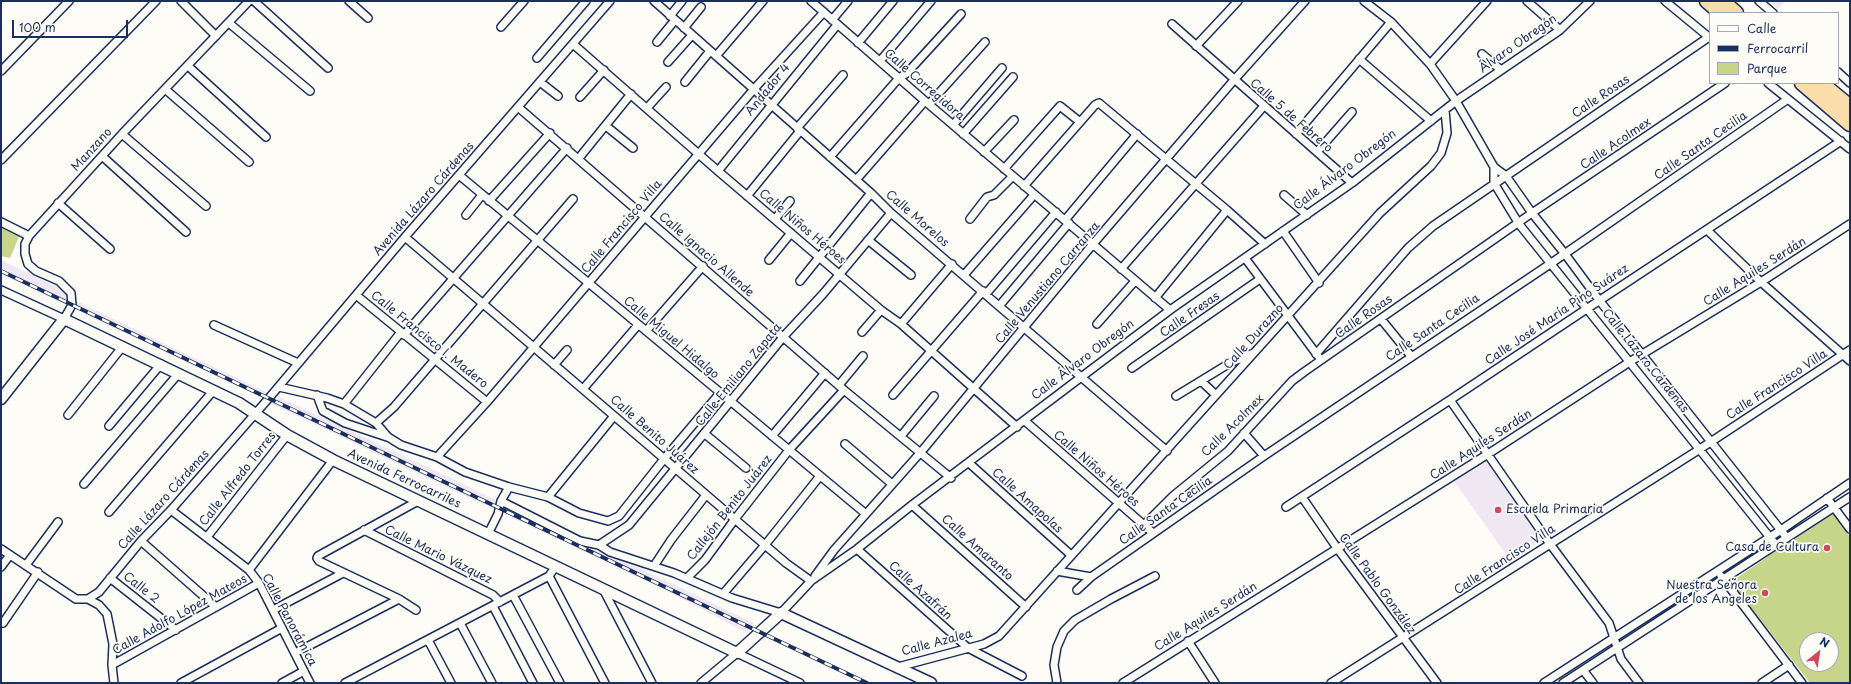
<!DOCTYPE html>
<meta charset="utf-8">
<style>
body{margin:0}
#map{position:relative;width:1851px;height:684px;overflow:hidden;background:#fdfcf7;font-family:"Playpen Sans",sans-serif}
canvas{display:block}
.frame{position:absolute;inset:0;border:2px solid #1b2f5e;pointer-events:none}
.legend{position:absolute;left:1709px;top:12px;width:130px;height:72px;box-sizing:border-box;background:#fdfcf7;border:1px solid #a3aaba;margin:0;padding:5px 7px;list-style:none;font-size:12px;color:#1b2f5e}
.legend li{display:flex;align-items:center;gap:8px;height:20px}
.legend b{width:20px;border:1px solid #a3aaba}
.north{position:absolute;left:1799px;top:632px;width:40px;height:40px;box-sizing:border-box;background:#fdfcf7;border:1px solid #a3aaba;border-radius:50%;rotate:30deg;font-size:11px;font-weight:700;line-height:16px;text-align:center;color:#1b2f5e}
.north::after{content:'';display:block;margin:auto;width:14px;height:18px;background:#d1495b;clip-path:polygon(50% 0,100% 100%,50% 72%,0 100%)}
.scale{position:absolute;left:12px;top:20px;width:116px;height:18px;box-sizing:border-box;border:2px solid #1b2f5e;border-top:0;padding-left:5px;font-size:12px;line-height:14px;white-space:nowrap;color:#1b2f5e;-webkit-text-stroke:3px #fdfcf7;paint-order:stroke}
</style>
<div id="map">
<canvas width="1851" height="684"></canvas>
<div class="frame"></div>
<ul class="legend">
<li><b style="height:5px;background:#fdfcf7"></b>Calle</li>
<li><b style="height:5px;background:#1b2f5e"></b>Ferrocarril</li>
<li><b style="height:11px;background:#c6d589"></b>Parque</li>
</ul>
<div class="north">N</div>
<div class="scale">100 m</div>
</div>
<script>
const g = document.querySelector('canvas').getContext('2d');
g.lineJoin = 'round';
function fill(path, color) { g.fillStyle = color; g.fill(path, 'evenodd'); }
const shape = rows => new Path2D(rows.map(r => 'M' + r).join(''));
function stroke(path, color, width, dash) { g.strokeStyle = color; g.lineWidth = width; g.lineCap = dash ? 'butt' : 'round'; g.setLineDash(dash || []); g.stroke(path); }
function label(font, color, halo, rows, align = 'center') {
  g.font = font + ' "Playpen Sans",sans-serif'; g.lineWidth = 3.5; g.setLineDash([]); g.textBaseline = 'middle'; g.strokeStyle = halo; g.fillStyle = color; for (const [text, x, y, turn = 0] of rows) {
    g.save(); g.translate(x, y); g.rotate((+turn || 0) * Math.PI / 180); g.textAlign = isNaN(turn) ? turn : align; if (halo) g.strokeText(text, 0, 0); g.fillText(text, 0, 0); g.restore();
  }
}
fill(shape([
 [1769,1,1785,1,1778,9],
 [1,260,55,286,72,299,68,306,1,274],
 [78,302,268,393,264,399,74,309],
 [279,397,455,480,500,502,495,510,272,404],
 [1485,460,1543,539,1510,560,1454,481],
 [506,505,595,549,629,563,754,623,747,633,661,588,502,513]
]), '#efe8f2');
fill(shape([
 [1,225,20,234,10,258,1,256],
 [1832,512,1850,537,1850,683,1810,683,1731,582],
 [1807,640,1831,640,1831,664,1807,664]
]), '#c6d589');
const street = shape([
 [181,1,216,36],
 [254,1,328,68],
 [349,1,368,18],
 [654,1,871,193,891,213,1167,451],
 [811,1,925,101,1170,310],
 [1364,1,1391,22,1430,64,1456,101,1494,167,1506,176,1532,213,1565,254,1599,300,1787,538],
 [1527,1,1560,30],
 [1665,1,1710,38],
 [1759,1,1773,13],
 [670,16,682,1],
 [832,20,848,1],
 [229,23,310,91],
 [1172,24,1352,183],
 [501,27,524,1],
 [684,28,701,7],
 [657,42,675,20],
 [858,43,893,1],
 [573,44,718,171,881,310,901,324,1017,427],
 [1196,46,1238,1],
 [1482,54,1501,70],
 [716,56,763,1],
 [537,58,586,1],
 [1359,59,1431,121],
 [880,61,931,1],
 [668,62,692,35],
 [1430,64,1487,1],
 [188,66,266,137],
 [1,71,69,1],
 [1838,72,1850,83],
 [540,82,558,96],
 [685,82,710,51],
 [1768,83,1850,149],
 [165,89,249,162],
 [580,97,604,70],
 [929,104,985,42],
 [518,107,844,390,951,478],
 [647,108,666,87],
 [953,125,1002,68],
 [606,126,633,148],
 [797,128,843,75],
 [122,134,206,206],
 [963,134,1013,77],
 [1296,134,1391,22],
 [984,152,1014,120],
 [1317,152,1352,112],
 [102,156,186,232],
 [830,157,899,78,907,73,961,14],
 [579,158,631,94],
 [1,160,156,1],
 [1494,167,1494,183,1519,224,1776,545],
 [1004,169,1060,106,1080,122],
 [718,171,837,25],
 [459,175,866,514],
 [856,180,925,101],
 [1024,186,1095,105,1099,103,1227,210,1265,244],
 [1284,195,1307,215],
 [747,196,800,131],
 [489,201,550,133],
 [58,203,110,249],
 [466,215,482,195],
 [775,219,790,201],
 [970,219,987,197,994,195,1013,176],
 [1065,220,1137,134],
 [1,222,29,236],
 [1707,230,1761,282,1850,361],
 [1283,231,1319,283],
 [405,237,786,563,811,581],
 [868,240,911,275],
 [1245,258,1318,356],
 [769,260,791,233],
 [1121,269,1264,106],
 [964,275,1034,195],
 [800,281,871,193],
 [1,290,64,319,72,305,71,293,59,281,36,271,28,264,25,254,25,244,29,236,122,134,249,1],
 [986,294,1056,212],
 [356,295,487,402],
 [1155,298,1227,210],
 [1000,305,1069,223],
 [1381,319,1411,356],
 [901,324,952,264],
 [1097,324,1135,281],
 [214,325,298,363],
 [646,331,703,266],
 [862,332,881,310],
 [404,335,567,148],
 [1316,354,1408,248,1433,226,1709,37],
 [554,365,567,350],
 [1132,368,1260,279],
 [1201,381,1216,395],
 [839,385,863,356],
 [279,387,327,398,344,404,376,423,388,437,401,445,437,457,465,472,509,487,548,497,579,513,608,521,619,516,664,459,720,393],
 [583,389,638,325],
 [317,395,323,411,345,423,387,437],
 [893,395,983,291],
 [1176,396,1230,363,1251,354],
 [1450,400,1550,544,1609,623,1621,659,1639,683],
 [344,404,401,332],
 [68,415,123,346],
 [1025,421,1153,533],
 [376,423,394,407,573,199],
 [109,426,161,364],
 [1244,433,1264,456],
 [705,434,746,468],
 [772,436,825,373],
 [901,436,934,396],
 [845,444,892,484],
 [437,457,487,402,754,89,824,12],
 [969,463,1071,555],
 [84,484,179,373],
 [548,497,614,416],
 [1302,497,1337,548,1437,683],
 [1827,498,1850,529],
 [501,501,580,541,599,545,610,552,674,573,732,598,781,613,811,581,857,549,912,505,1170,310,1352,183,1456,101,1560,30,1590,1],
 [912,505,1026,607],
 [1286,507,1450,400,1588,308,1841,141],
 [171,510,249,570,259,583,310,683],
 [109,512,214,390],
 [1144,525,1173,496,1228,451,1292,381,1304,372,1532,213,1725,83],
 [364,530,493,595,500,602],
 [488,534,498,514,501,501,509,487],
 [207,537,287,435],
 [141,541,216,607],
 [599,545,629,525,784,336,823,294,891,213],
 [1,549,76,599,88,599,99,605,107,614,113,644,112,665,114,683],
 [857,549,968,648,1022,676],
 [26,565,58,522],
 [654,566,671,540,706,495],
 [1,567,10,555],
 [249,570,333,460],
 [1057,571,1091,577],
 [549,576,605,683],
 [815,576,834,550,921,452,1093,244,1234,80,1305,1],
 [1721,576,1802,683],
 [110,578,176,630],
 [687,578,705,560,735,519,789,450,844,390],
 [603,589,652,683],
 [1077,590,1091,577,1264,456,1550,264,1788,99],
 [723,594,765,545,820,476],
 [513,595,560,683],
 [88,599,99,592,141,541,171,510,269,398,405,237,610,1],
 [493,606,533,683],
 [273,610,343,573],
 [416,610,399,599,319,561,317,558,318,556,418,501],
 [3,623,38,572],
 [460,623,492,683],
 [428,640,451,683],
 [1188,641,1215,683],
 [295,653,399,599],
 [112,665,259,583],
 [898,667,984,644,999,636,1380,213,1431,166,1441,153,1447,133,1445,110],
 [1583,670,1593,683],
 [181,683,282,628],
 [282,683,304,671],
 [345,683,549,576,556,566],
 [701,683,737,653,800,683],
 [1057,683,1054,665,1057,647,1064,631,1075,620,1111,599,1155,576],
 [1123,683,1488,454,1631,361,1761,282,1850,224],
 [1331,683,1700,449,1850,350],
 [1544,683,1781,530,1850,483],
 [1563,683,1850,497],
 [1762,683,1789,665]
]);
const secondary = shape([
 [1,399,64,319,239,403,287,435,333,460,737,653,781,613,931,683]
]);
const highway = shape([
 [1707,1,1721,13],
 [1722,1,1736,13],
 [1802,83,1850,124],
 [1821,83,1850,107]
]);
stroke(street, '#1b2f5e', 10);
stroke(secondary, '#1b2f5e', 13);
stroke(highway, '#1b2f5e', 17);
stroke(street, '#fdfcf7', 7);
stroke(secondary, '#fdfcf7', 10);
stroke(highway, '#faddab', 14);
const rail = shape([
 [1,271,867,683]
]);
stroke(rail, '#1b2f5e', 4);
stroke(rail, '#fdfcf7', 2.5, [8]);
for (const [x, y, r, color] of [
 [1498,510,4,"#d1495b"],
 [1827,548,4,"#d1495b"],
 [1765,593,4,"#d1495b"]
]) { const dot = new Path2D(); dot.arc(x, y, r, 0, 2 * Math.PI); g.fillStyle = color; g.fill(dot); stroke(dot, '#fdfcf7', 1.5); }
label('12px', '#1b2f5e', '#fdfcf7', [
 ["Álvaro Obregón",1518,44,-35],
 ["Calle Corregidora",924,85,41],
 ["Andador 4",768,90,-51],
 ["Calle Rosas",1601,97,-34],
 ["Calle 5 de Febrero",1291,116,41],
 ["Calle Acolmex",1616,144,-34],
 ["Calle Santa Cecilia",1701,146,-35],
 ["Manzano",92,150,-48],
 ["Calle Álvaro Obregón",1345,170,-37],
 ["Avenida Lázaro Cárdenas",424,199,-49],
 ["Calle Morelos",917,219,41],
 ["Calle Francisco Villa",622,227,-50],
 ["Calle Niños Héroes",802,227,40],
 ["Calle Ignacio Allende",706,255,41],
 ["Calle Aquiles Serdán",1755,272,-32],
 ["Calle Venustiano Carranza",1048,283,-50],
 ["Calle Fresas",1190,315,-35],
 ["Calle José María Pino Suárez",1557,315,-34],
 ["Calle Rosas",1364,317,-35],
 ["Calle Santa Cecilia",1433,328,-34],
 ["Calle Durazno",1254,337,-48],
 ["Calle Miguel Hidalgo",671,338,40],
 ["Calle Francisco I. Madero",429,340,39],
 ["Calle Álvaro Obregón",1083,360,-37],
 ["Calle Lázaro Cárdenas",1645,361,51],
 ["Calle Emiliano Zapata",739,375,-51],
 ["Calle Francisco Villa",1777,385,-33],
 ["Calle Acolmex",1233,426,-45],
 ["Calle Benito Juárez",654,435,41],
 ["Calle Aquiles Serdán",1481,445,-33],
 ["Calle Niños Héroes",1096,469,41],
 ["Calle Alfredo Torres",238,479,-52],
 ["Avenida Ferrocarriles",404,479,25],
 ["Calle Lázaro Cárdenas",164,500,-48],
 ["Calle Amapolas",1027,501,42],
 ["Callejón Benito Juárez",730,508,-52],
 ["Calle Santa Cecilia",1166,511,-35],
 ["Calle Amaranto",977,548,42],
 ["Calle Mario Vázquez",438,555,26],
 ["Calle Francisco Villa",1505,560,-33],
 ["Calle Pablo González",1377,584,54],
 ["Calle 2",141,588,38],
 ["Calle Azafrán",920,591,42],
 ["Calle Adolfo López Mateos",180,615,-29],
 ["Calle Aquiles Serdán",1206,617,-32],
 ["Calle Panorámica",289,620,62],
 ["Calle Azalea",937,643,-15]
]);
label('12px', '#1b2f5e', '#fdfcf7', [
 ["Escuela Primaria",1506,510,"left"],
 ["Casa de Cultura",1819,548],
 ["Nuestra Señora",1757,586],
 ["de los Angeles",1757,600]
], 'right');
</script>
